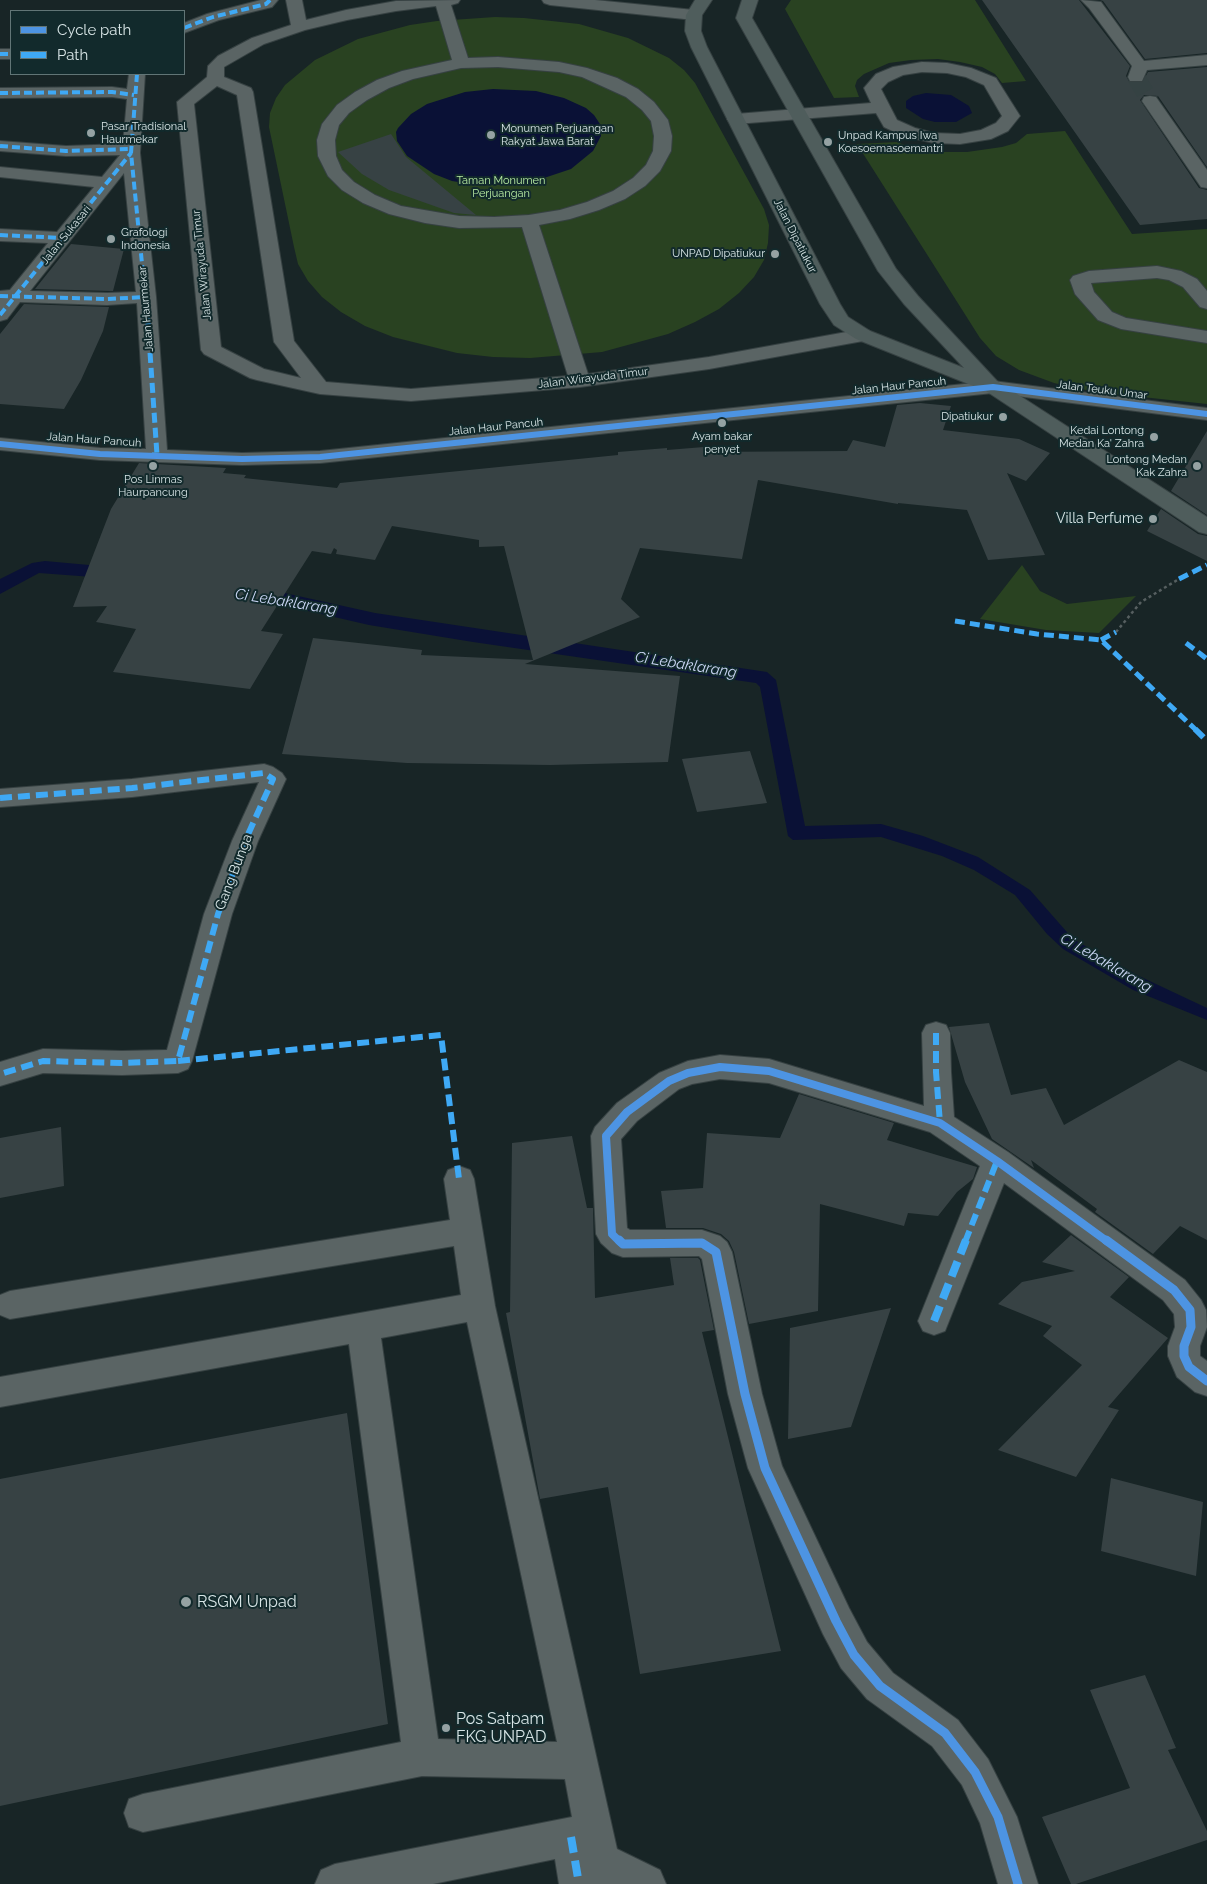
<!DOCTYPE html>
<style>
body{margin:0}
#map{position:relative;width:1207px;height:1884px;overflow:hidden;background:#182526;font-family:Raleway,sans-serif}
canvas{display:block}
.legend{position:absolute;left:10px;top:10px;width:175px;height:65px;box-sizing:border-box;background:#122a2c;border:1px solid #617576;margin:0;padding:6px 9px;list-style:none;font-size:15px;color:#d8e5e6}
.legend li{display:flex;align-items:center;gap:10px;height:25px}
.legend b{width:25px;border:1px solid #617576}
</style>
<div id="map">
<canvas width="1207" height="1884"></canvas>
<ul class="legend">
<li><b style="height:6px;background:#4d94e3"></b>Cycle path</li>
<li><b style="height:6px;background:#3fa9f5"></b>Path</li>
</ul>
</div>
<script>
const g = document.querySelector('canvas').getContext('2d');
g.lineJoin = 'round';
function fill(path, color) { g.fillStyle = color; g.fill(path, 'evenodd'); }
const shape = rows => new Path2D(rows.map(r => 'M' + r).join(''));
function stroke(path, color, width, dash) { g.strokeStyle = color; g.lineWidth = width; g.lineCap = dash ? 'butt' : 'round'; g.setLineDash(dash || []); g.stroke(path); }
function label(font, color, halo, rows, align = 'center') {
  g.font = font + ' Raleway,sans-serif'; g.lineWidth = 4; g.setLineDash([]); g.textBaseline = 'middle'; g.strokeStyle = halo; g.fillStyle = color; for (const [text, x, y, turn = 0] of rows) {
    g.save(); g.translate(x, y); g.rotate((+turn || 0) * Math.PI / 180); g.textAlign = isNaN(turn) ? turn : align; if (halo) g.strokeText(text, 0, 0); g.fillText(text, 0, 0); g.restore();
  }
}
fill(shape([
 [791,0,975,0,1026,81,1002,83,995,74,982,67,960,62,938,59,911,60,889,63,864,74,857,80,855,86,859,97,834,98,785,9],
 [495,17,524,18,579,24,628,38,669,58,684,70,695,83,764,209,769,225,768,243,764,260,754,277,739,293,719,309,695,322,668,334,602,352,530,358,493,357,457,353,393,337,365,326,341,312,322,297,308,281,298,264,294,247,269,127,270,113,276,98,285,85,315,60,358,39,410,25,437,21],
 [1065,131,1132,234,1207,229,1207,404,1096,392,1054,383,1019,370,996,356,980,338,857,144,897,142,917,150,929,152,967,152,1002,147,1016,143,1027,134],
 [1022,565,1040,591,1067,604,1136,596,1099,633,1046,630,980,619]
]), '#294221');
fill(shape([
 [493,89,536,91,564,98,586,108,594,115,600,124,601,136,593,151,571,169,538,180,518,184,477,185,452,181,434,174,407,156,397,141,396,132,398,128,411,114,427,104,465,92],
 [926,93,951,95,969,106,972,113,956,122,935,122,923,119,906,108,906,101,913,96],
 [45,561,111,567,271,590,375,613,767,672,776,680,805,826,881,824,923,836,978,857,1030,890,1073,939,1139,976,1207,1008,1207,1020,1133,990,1063,949,1047,934,1015,895,974,870,942,856,881,837,793,840,788,836,760,687,756,683,473,642,369,625,252,598,120,579,39,573,0,594,0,579,32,563]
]), '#0a1136');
fill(shape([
 [982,0,1079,0,1130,66,1126,76,1130,83,1142,83,1148,72,1207,67,1207,167,1158,96,1144,95,1140,100,1199,188,1207,190,1207,219,1140,225],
 [1100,0,1207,0,1207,53,1145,59,1103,1],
 [391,134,406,157,476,215,454,213,389,190,362,174,338,152],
 [71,244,124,249,113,291,35,289],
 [24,304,109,307,103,331,81,380,64,409,0,404,0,334],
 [920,403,951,406,943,430,1019,439,1050,453,1026,481,1007,473,1045,555,988,560,967,510,898,503,898,504,758,480,742,559,640,548,621,599,640,617,525,664,680,676,668,762,550,765,407,763,282,754,313,638,422,650,421,655,533,660,504,546,479,547,479,540,392,526,375,560,336,554,337,550,334,548,331,554,312,551,261,631,283,634,250,689,113,672,136,629,96,622,107,606,73,607,111,509,139,463,226,468,223,473,246,475,244,478,337,488,340,483,618,455,618,452,667,448,667,450,704,447,705,452,847,451,853,440,885,447,897,405],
 [1207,431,1207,515,1171,491],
 [1161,509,1198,534,1207,536,1207,561,1147,531],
 [750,751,767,803,697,812,682,759],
 [989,1023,1011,1095,1046,1088,1064,1125,1179,1060,1207,1072,1207,1240,1180,1226,1153,1254,1095,1212,1097,1209,1031,1160,1034,1168,992,1139,965,1082,949,1027],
 [799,1094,894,1123,887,1140,977,1167,973,1179,957,1192,938,1216,908,1213,904,1226,820,1204,818,1311,749,1324,734,1252,729,1241,721,1234,703,1228,666,1228,661,1191,703,1188,707,1133,780,1138],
 [61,1127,64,1186,0,1198,0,1138],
 [572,1136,587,1208,593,1208,595,1298,674,1285,670,1258,698,1258,700,1260,714,1330,702,1332,781,1651,640,1674,608,1487,540,1499,506,1313,510,1312,512,1143],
 [1071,1235,1129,1277,1110,1297,1168,1338,1108,1407,1119,1410,1076,1477,998,1450,1082,1365,1043,1336,1052,1326,998,1304,1022,1282,1075,1271,1042,1262],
 [891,1308,851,1427,788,1439,790,1328],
 [347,1413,388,1724,0,1806,0,1479],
 [1111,1478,1203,1502,1196,1576,1101,1551],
 [1145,1675,1176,1748,1168,1750,1207,1831,1207,1840,1076,1884,1071,1884,1042,1817,1130,1788,1090,1690]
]), '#374244');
stroke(shape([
 [1136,77,1150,101]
]), '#354243', 18, [18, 9]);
const minor = shape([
 [261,0,278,0,272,7,219,20,184,33,184,23,207,14,261,0],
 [286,0,302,0,306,20,346,10,396,1,460,0,458,3,451,5,468,58,498,57,559,62,587,68,617,78,638,89,654,102,668,120,672,136,671,151,660,171,645,186,625,199,599,210,570,219,539,225,588,374,709,357,863,329,870,331,873,335,870,339,863,341,709,369,580,387,411,401,320,394,257,380,250,378,204,354,201,350,177,102,207,77,208,66,218,56,252,38,291,25,286,0],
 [436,6,452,60,402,71,377,80,355,92,337,105,322,124,317,140,318,156,328,176,342,190,363,203,389,214,425,223,459,228,522,227,568,376,411,389,326,382,294,341,253,92,251,88,224,77,224,67,264,44,305,30,347,20,396,11,436,6],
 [498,67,559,72,582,77,626,97,642,110,651,121,654,136,653,151,646,165,633,178,613,191,587,202,560,210,529,215,494,217,459,216,401,206,375,195,354,182,342,170,336,156,335,140,339,125,349,113,367,100,389,88,413,79,461,68,498,67],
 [217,86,237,95,274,342,301,378,264,369,221,347,194,104,217,86],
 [542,0,595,0,694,10,700,12,702,15,700,18,694,20,550,5,544,3,542,0],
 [1081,0,1101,2,1144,61,1207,55,1207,65,1147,70,1142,81,1130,81,1128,77,1132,66,1089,8,1081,0],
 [0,49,11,49,11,59,0,59,0,49],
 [922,62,947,63,971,68,996,78,1020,116,1008,131,991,139,960,144,934,143,903,136,884,127,876,113,736,124,730,123,727,119,730,115,736,114,871,103,864,88,876,74,893,67,922,62],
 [922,72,947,73,966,77,984,85,1002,116,996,123,981,130,960,134,934,133,915,128,897,120,881,89,888,82,903,75,922,72],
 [129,74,145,74,140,153,156,297,167,450,242,453,320,451,993,381,1207,408,1207,420,993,393,320,463,242,465,100,460,0,450,0,438,100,448,146,449,137,303,107,305,20,302,7,319,0,321,0,291,10,290,48,243,0,241,0,229,57,232,94,187,0,177,0,167,102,177,120,155,66,156,0,151,0,141,66,146,123,144,127,99,112,97,0,98,0,88,112,87,127,89,129,74],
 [124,173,136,292,107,293,30,291,124,173],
 [1150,96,1156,97,1207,170,1207,188,1201,187,1142,101,1144,97,1150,96],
 [1157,266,1181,271,1197,279,1207,291,1207,309,1200,307,1183,287,1169,280,1157,278,1091,283,1094,292,1112,312,1126,318,1207,331,1207,343,1121,329,1098,320,1075,294,1070,280,1073,276,1089,271,1157,266],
 [264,764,273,767,282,773,286,779,258,841,232,914,192,1061,188,1069,178,1073,122,1075,43,1073,0,1086,0,1062,43,1049,122,1051,167,1050,204,914,232,841,259,782,132,797,0,807,0,789,132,779,264,764],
 [936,1022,946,1025,950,1033,951,1072,954,1117,1008,1152,1185,1280,1201,1300,1206,1310,1207,1327,1200,1346,1200,1356,1207,1361,1207,1396,1195,1392,1177,1377,1168,1356,1168,1346,1175,1327,1174,1314,1163,1300,1004,1183,945,1331,934,1335,923,1331,918,1321,980,1166,930,1132,769,1083,720,1079,692,1084,679,1089,637,1121,621,1139,627,1228,630,1230,702,1230,720,1236,727,1242,732,1252,762,1394,782,1466,849,1608,867,1642,893,1673,958,1720,988,1759,1017,1817,1038,1884,998,1884,980,1823,962,1785,932,1746,867,1699,841,1668,823,1634,748,1468,728,1394,702,1259,699,1256,623,1257,612,1253,601,1243,596,1234,591,1136,595,1127,617,1103,659,1073,688,1061,720,1055,769,1059,924,1106,922,1033,926,1025,936,1022],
 [459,1166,470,1170,474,1179,495,1306,617,1849,660,1870,666,1884,559,1884,555,1859,433,1884,315,1884,321,1870,335,1864,572,1817,565,1779,422,1776,143,1832,129,1827,124,1813,129,1799,143,1794,401,1742,349,1344,0,1407,0,1377,461,1295,454,1246,10,1319,0,1315,0,1295,10,1291,450,1220,444,1179,448,1170,459,1166],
 [467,1322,557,1742,438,1739,381,1338,467,1322]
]);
const major = shape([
 [695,0,712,0,702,15,701,31,707,47,840,304,848,317,870,331,964,368,904,304,878,271,736,18,742,0,758,0,752,18,896,269,918,296,997,381,1207,517,1207,534,1199,532,986,391,856,339,834,325,820,304,691,47,685,31,686,15,695,0]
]);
stroke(minor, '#364142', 2);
stroke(major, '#364142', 2);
stroke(shape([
 [1116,632,1141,602,1179,579]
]), '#565f60', 2.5, [3, 3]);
fill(minor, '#5a6464');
fill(major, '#4f5d5c');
stroke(shape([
 [184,28,213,17,266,4,270,0],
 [0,54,11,54],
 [137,74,131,153,148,324],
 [0,93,112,92,134,95],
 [0,146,66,151,131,149],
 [0,235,63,238],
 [0,296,107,299,146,297],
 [0,315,131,153]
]), '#3fa9f5', 4, [8, 4]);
stroke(shape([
 [148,323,157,455,152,455],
 [1179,579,1207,565],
 [955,621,1037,634,1101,640,1196,730],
 [1101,640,1116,632],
 [1186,643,1207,659]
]), '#3fa9f5', 5, [10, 5]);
stroke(shape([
 [1195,729,1207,741],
 [0,798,132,788,264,773,273,779,245,841,218,914,178,1061,122,1063,43,1061,0,1074],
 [936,1033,936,1072,940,1123],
 [178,1061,441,1035,459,1179],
 [965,1242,997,1161]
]), '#3fa9f5', 6, [12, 6]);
stroke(shape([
 [934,1321,966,1240],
 [571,1837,579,1884]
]), '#3fa9f5', 8, [16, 8]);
stroke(shape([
 [0,444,100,454,242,459,320,457,993,387,1207,414]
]), '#4d94e3', 6);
stroke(shape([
 [620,1242,612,1234,606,1136,627,1112,669,1081,688,1073,720,1067,769,1071,940,1123,997,1161,1108,1242]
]), '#4d94e3', 8);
stroke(shape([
 [619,1240,623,1244,702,1243,716,1252,745,1394,765,1468,836,1621,854,1655,880,1686,945,1733,975,1772,998,1817,1018,1884],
 [1106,1240,1174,1290,1190,1310,1191,1327,1184,1346,1184,1356,1189,1367,1207,1381]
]), '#4d94e3', 9);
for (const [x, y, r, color] of [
 [91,133,5,"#95a2a3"],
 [491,135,5,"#95a2a3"],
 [828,142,5,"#95a2a3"],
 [111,239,5,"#95a2a3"],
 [775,254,5,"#95a2a3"],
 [1003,417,5,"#95a2a3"],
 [722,423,5,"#95a2a3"],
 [1154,437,5,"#95a2a3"],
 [153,466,5,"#95a2a3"],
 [1197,466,5,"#95a2a3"],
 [1153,519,5,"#95a2a3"],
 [186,1602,6,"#95a2a3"],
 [446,1728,5,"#95a2a3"]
]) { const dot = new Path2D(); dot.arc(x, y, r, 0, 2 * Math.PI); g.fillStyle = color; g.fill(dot); stroke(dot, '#122a2c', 2); }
label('11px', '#d8e5e6', '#122a2c', [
 ["Pasar Tradisional",101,127],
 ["Haurmekar",101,140],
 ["Monumen Perjuangan",501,129],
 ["Rakyat Jawa Barat",501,142],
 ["Unpad Kampus Iwa",838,136],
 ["Koesoemasoemantri",838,149],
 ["Grafologi",121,233],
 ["Indonesia",121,246],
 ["UNPAD Dipatiukur",765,254,"right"],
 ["Dipatiukur",993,417,"right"],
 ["Kedai Lontong",1144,431,"right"],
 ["Medan Ka' Zahra",1144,444,"right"],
 ["Ayam bakar",722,437,"center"],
 ["penyet",722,450,"center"],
 ["Lontong Medan",1187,460,"right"],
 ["Kak Zahra",1187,473,"right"],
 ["Pos Linmas",153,480,"center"],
 ["Haurpancung",153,493,"center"]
], 'left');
label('11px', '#b9eca3', '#122a2c', [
 ["Taman Monumen",501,181],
 ["Perjuangan",501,194]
]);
label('11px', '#d8e5e6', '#122a2c', [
 ["Jalan Sukasari",66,235,-51],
 ["Jalan Dipatiukur",795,236,63],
 ["Jalan Wirayuda Timur",202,265,-96],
 ["Jalan Haurmekar",146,309,-95],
 ["Jalan Wirayuda Timur",593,378,-7],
 ["Jalan Haur Pancuh",899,386,-6],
 ["Jalan Teuku Umar",1102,390,7],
 ["Jalan Haur Pancuh",496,427,-6],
 ["Jalan Haur Pancuh",94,440,4]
]);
label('14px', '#d8e5e6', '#122a2c', [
 ["Villa Perfume",1143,519]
], 'right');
label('14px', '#d8e5e6', '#122a2c', [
 ["Gang Bunga",234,872,-69]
]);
label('italic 15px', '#cad5f4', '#122a2c', [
 ["Ci Lebaklarang",286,602,9],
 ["Ci Lebaklarang",686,665,9],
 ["Ci Lebaklarang",1106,963,30]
]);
label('16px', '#d8e5e6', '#122a2c', [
 ["RSGM Unpad",197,1602],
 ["Pos Satpam",456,1719],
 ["FKG UNPAD",456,1737]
], 'left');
</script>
